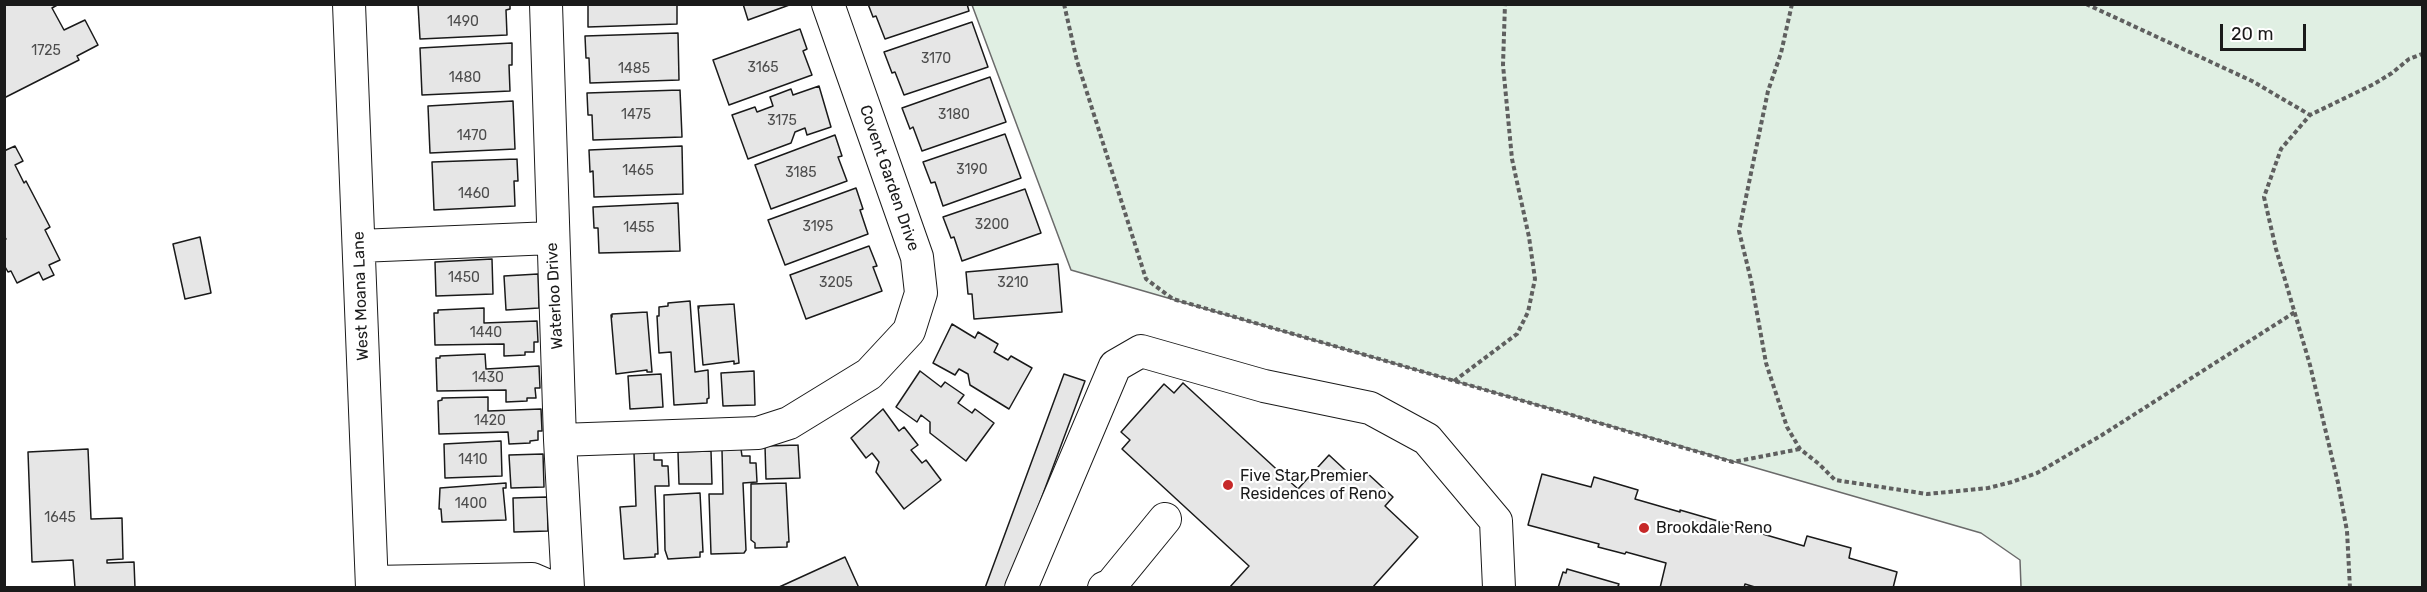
<!DOCTYPE html>
<style>
body{margin:0}
#map{position:relative;width:2427px;height:592px;overflow:hidden;background:#fff;font-family:Rubik,sans-serif}
canvas{display:block}
.frame{position:absolute;inset:0;border:6px solid #1a1a1a;pointer-events:none}
.scale{position:absolute;left:2220px;top:24px;width:86px;height:27px;box-sizing:border-box;border:3px solid #1a1a1a;border-top:0;padding-left:8px;font-size:18px;line-height:21px;white-space:nowrap;color:#1a1a1a;-webkit-text-stroke:4px #fff;paint-order:stroke}
</style>
<div id="map">
<canvas width="2427" height="592"></canvas>
<div class="frame"></div>
<div class="scale">20 m</div>
</div>
<script>
const g = document.querySelector('canvas').getContext('2d');
g.lineJoin = 'round';
function fill(path, color) { g.fillStyle = color; g.fill(path, 'evenodd'); }
const shape = rows => new Path2D(rows.map(r => 'M' + r).join(''));
function stroke(path, color, width, dash) { g.strokeStyle = color; g.lineWidth = width; g.lineCap = dash ? 'butt' : 'round'; g.setLineDash(dash || []); g.stroke(path); }
function label(font, color, halo, rows, align = 'center') {
  g.font = font + ' Rubik,sans-serif'; g.lineWidth = 4.5; g.setLineDash([]); g.textBaseline = 'middle'; g.strokeStyle = halo; g.fillStyle = color; for (const [text, x, y, turn = 0] of rows) {
    g.save(); g.translate(x, y); g.rotate((+turn || 0) * Math.PI / 180); g.textAlign = isNaN(turn) ? turn : align; if (halo) g.strokeText(text, 0, 0); g.fillText(text, 0, 0); g.restore();
  }
}
const green = shape([
 [972,5,2422,5,2422,587,2021,587,2020,560,1981,533,1071,270,972,5]
]);
fill(green, '#e0efe3');
stroke(green, '#6a6a6a', 1.5);
const building = shape([
 [4,4,59,4,52,8,64,30,85,20,98,45,77,56,79,60,4,98,4,4],
 [418,4,510,4,510,9,506,10,507,35,420,39,418,4],
 [588,4,677,4,677,24,588,27,588,4],
 [743,4,792,4,748,20,743,4],
 [868,4,967,4,969,11,885,39,876,16,873,17,868,4],
 [972,22,988,67,904,95,895,72,892,73,884,52,972,22],
 [800,29,807,49,803,51,812,75,729,105,713,60,800,29],
 [678,33,679,80,590,83,589,58,586,58,585,36,678,33],
 [512,43,512,65,509,65,510,91,422,95,420,48,512,43],
 [990,77,1006,122,922,151,913,127,910,129,902,108,990,77],
 [819,86,831,127,807,135,805,128,795,132,791,143,748,159,732,115,755,107,757,112,773,106,770,97,791,89,793,95,819,86],
 [680,90,682,137,593,140,592,115,588,115,587,93,680,90],
 [513,101,515,149,430,153,428,106,513,101],
 [1005,134,1021,178,943,206,935,182,931,183,923,162,1005,134],
 [835,135,842,156,838,157,847,181,771,209,755,165,835,135],
 [15,146,23,161,15,165,24,183,26,181,50,227,45,230,60,260,49,265,54,275,43,280,39,272,17,283,11,271,8,272,4,265,4,240,6,239,4,236,4,151,15,146],
 [682,146,683,194,594,197,593,171,590,172,589,150,682,146],
 [517,159,518,181,514,181,515,206,434,210,432,162,517,159],
 [856,188,863,209,860,210,868,234,785,265,768,220,856,188],
 [1025,189,1041,233,962,261,954,237,951,238,943,217,1025,189],
 [678,203,680,251,599,253,598,228,594,228,593,207,678,203],
 [200,237,211,293,185,299,173,244,200,237],
 [869,246,877,266,873,267,882,291,806,319,790,275,869,246],
 [492,259,493,294,436,296,435,262,492,259],
 [1058,264,1062,312,974,319,972,294,968,294,966,272,1058,264],
 [538,274,539,308,506,310,504,276,538,274],
 [690,301,695,372,708,370,709,398,707,399,707,403,674,405,671,352,659,353,657,316,659,316,659,307,668,306,668,303,690,301],
 [734,304,739,363,734,364,734,361,703,365,698,306,699,308,699,306,734,304],
 [484,308,484,323,537,321,538,342,534,342,534,352,525,352,525,355,504,356,504,344,435,345,434,313,438,313,438,310,484,308],
 [647,312,652,372,647,372,647,370,616,374,611,315,612,317,612,314,647,312],
 [952,324,975,338,978,332,998,344,994,352,1008,360,1011,356,1032,368,1009,409,970,385,968,374,959,369,955,375,933,363,952,324],
 [485,354,486,369,539,366,540,388,535,388,536,398,527,398,527,401,506,402,506,390,437,391,436,358,440,358,440,356,485,354],
 [754,371,755,405,723,406,721,373,754,371],
 [920,371,941,387,945,382,964,395,958,403,972,413,975,409,994,423,966,461,930,433,930,422,921,415,917,422,896,407,920,371],
 [661,374,663,407,630,409,628,376,661,374],
 [1064,374,1085,381,1008,588,985,588,1064,374],
 [1183,383,1298,489,1329,455,1358,482,1366,472,1393,497,1385,506,1418,537,1372,588,1229,588,1249,566,1122,449,1130,440,1121,432,1164,384,1174,393,1183,383],
 [488,397,488,411,541,409,542,431,538,431,538,440,530,441,530,443,509,444,508,432,439,434,438,401,442,400,442,398,488,397],
 [883,409,899,431,904,427,918,445,911,450,922,463,926,460,941,480,904,509,876,472,879,462,872,453,866,458,851,438,883,409],
 [501,441,502,476,445,478,444,444,501,441],
 [798,445,800,478,766,479,765,446,798,445],
 [88,449,91,519,122,518,123,559,107,560,107,563,134,562,135,588,75,588,73,560,32,562,28,452,88,449],
 [741,449,742,456,750,456,750,463,756,463,757,482,743,483,746,550,744,553,711,554,709,494,723,494,722,450,741,449],
 [711,451,712,484,679,484,678,452,711,451],
 [654,452,654,460,662,460,662,466,668,466,669,486,655,486,658,554,655,554,655,557,624,559,620,507,636,506,634,453,654,452],
 [543,454,544,487,511,488,509,455,543,454],
 [1542,474,1591,487,1594,477,1638,490,1635,499,1680,512,1680,510,1804,546,1807,536,1851,548,1849,558,1897,572,1893,588,1758,588,1745,584,1744,588,1660,588,1666,563,1626,552,1625,554,1598,547,1599,544,1528,525,1542,474],
 [506,483,506,488,503,488,506,520,442,522,441,509,439,509,440,488,506,483],
 [786,483,789,542,787,542,787,547,755,548,755,543,751,540,751,484,786,483],
 [700,493,703,552,700,552,700,557,668,559,665,550,664,495,700,493],
 [547,497,548,531,514,532,513,498,547,497],
 [845,557,859,588,777,588,845,557],
 [1567,569,1619,584,1618,586,1623,588,1558,588,1563,572,1566,573,1567,569]
]);
fill(building, '#e6e6e6');
stroke(building, '#1a1a1a', 1.5);
const minor = shape([
 [349,4,372,588],
 [546,4,560,440,568,588],
 [359,246,552,238],
 [560,440,758,433,789,423,869,374,909,331,921,293,917,257,828,4],
 [372,582,532,579,553,588],
 [1021,588,1115,366,1141,351,1264,386,1370,408,1427,439,1496,521,1499,588],
 [1104,588,1111,585,1165,519]
]);
stroke(minor, '#1a1a1a', 34);
stroke(shape([
 [1064,4,1077,61,1146,279,1173,299,1733,462,1800,449],
 [1792,4,1781,53,1768,91,1739,231,1751,280,1766,363,1787,427,1800,449,1819,464,1835,480,1927,494,1988,488,2012,482,2037,473,2102,435,2295,312],
 [2086,4,2252,81,2310,115],
 [1454,381,1517,334,1528,312,1535,279,1529,237,1512,159,1503,65,1505,4],
 [2350,588,2347,531,2338,483,2310,365,2276,249,2264,197,2281,149,2310,115,2374,84,2392,73,2409,59,2422,54]
]), '#5f5f5f', 4, [4.5, 3]);
stroke(minor, '#fff', 32);
for (const [x, y, r, color] of [
 [1228,485,6,"#c62828"],
 [1644,528,6,"#c62828"]
]) { const dot = new Path2D(); dot.arc(x, y, r, 0, 2 * Math.PI); g.fillStyle = color; g.fill(dot); stroke(dot, '#fff', 2); }
label('14px', '#4d4d4d', null, [
 ["1490",463,22],
 ["1725",46,51],
 ["3170",936,59],
 ["3165",763,68],
 ["1485",634,69],
 ["1480",465,78],
 ["1475",636,115],
 ["3180",954,115],
 ["3175",782,121],
 ["1470",472,136],
 ["3190",972,170],
 ["1465",638,171],
 ["3185",801,173],
 ["1460",474,194],
 ["3200",992,225],
 ["3195",818,227],
 ["1455",639,228],
 ["1450",464,278],
 ["3205",836,283],
 ["3210",1013,283],
 ["1440",486,333],
 ["1430",488,378],
 ["1420",490,421],
 ["1410",473,460],
 ["1400",471,504],
 ["1645",60,518]
]);
label('16px', '#1a1a1a', '#fff', [
 ["Covent Garden Drive",889,178,71],
 ["West Moana Lane",361,296,-92],
 ["Waterloo Drive",555,296,-93]
]);
label('16px', '#1a1a1a', '#fff', [
 ["Five Star Premier",1240,476],
 ["Residences of Reno",1240,494],
 ["Brookdale Reno",1656,528]
], 'left');
</script>
